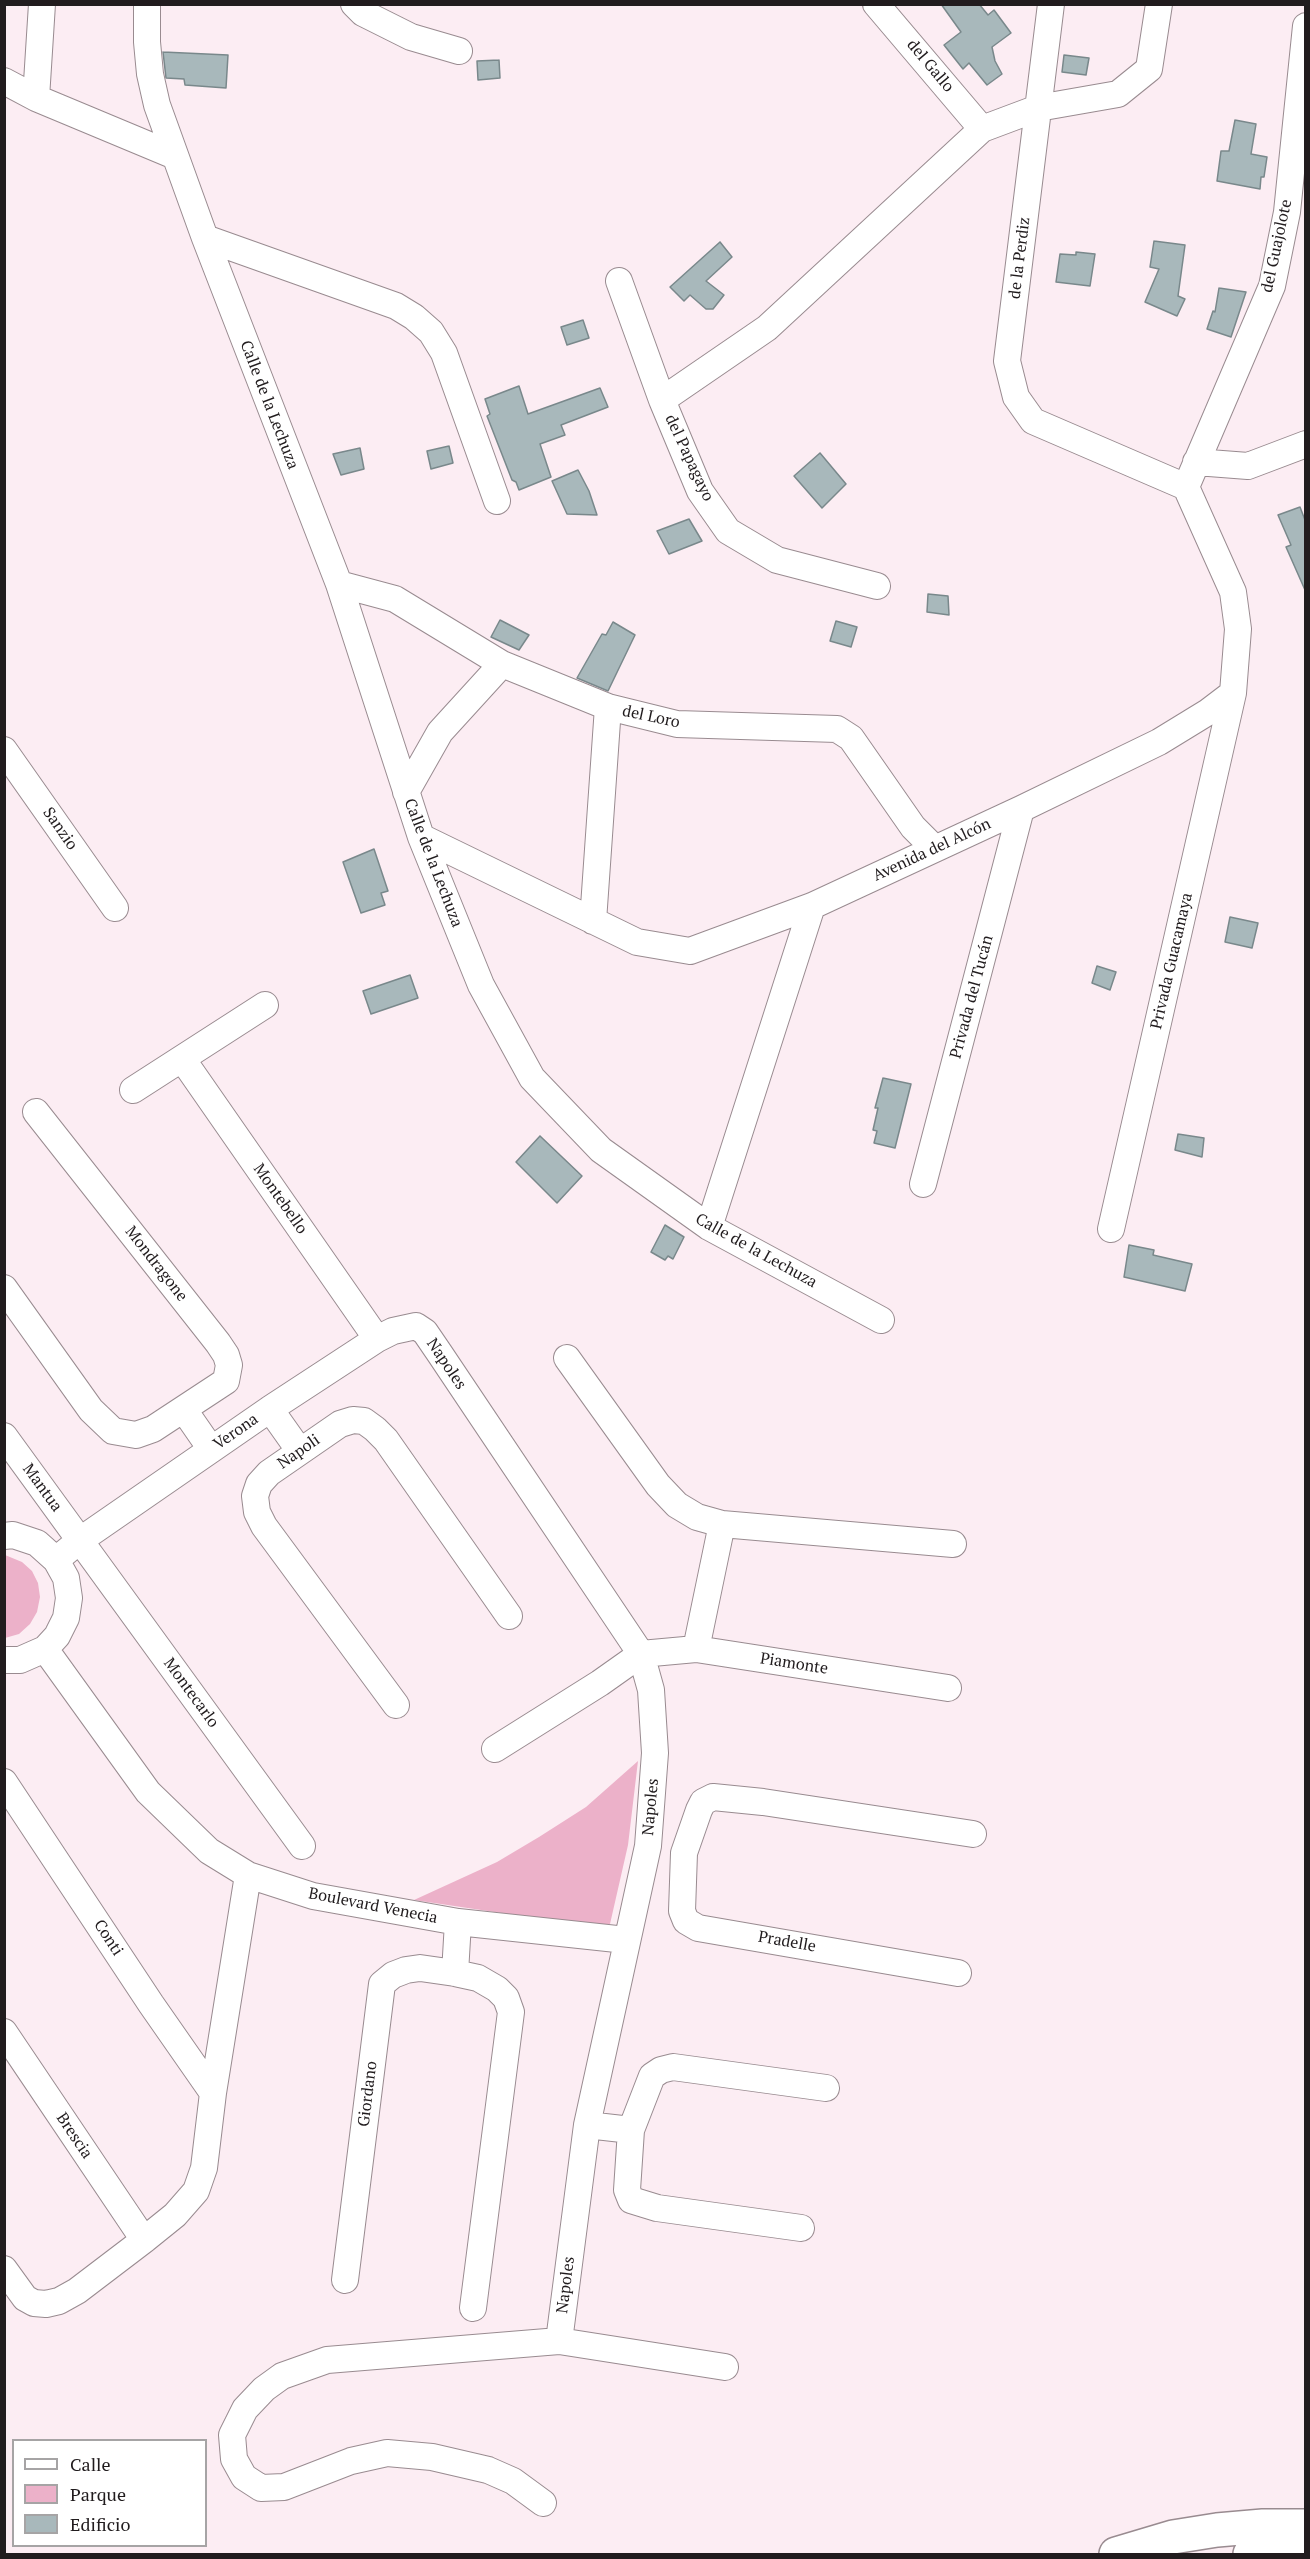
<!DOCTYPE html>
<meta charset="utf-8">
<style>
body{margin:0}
#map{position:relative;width:1310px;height:2559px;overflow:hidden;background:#fcedf3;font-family:"PT Serif",serif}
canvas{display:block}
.frame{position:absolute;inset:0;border:6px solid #211c1e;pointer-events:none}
.legend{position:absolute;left:12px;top:2439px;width:195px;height:108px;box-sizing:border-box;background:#fff;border:2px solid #a6a4a5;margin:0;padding:8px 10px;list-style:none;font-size:18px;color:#211c1e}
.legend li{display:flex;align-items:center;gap:12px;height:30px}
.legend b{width:30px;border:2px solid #a6a4a5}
</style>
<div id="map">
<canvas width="1310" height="2559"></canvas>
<div class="frame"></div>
<ul class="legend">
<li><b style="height:8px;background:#fff"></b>Calle</li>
<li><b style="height:16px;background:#ecb1c9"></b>Parque</li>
<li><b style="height:16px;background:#a8b8bb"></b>Edificio</li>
</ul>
</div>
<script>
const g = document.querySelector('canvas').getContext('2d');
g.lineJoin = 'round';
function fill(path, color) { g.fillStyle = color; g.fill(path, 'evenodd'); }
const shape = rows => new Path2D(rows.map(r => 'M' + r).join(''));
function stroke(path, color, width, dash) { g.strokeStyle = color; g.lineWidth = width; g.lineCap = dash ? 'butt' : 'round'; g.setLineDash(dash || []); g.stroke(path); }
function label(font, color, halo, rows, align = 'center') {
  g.font = font + ' "PT Serif",serif'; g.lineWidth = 4.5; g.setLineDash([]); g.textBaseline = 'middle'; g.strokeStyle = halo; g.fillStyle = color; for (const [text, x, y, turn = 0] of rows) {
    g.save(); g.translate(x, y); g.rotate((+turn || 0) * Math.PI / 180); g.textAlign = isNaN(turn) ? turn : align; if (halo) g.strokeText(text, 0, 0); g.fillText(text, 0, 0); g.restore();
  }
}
fill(shape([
 [5,1555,22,1562,32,1571,38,1583,40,1597,37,1612,30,1624,19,1634,5,1638],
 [638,1761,628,1845,610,1924,602,1928,414,1900,497,1862,539,1837,586,1807]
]), '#ecb1c9');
const building = shape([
 [941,4,979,4,988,15,994,10,1011,33,992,47,995,61,1002,74,987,85,969,63,963,69,944,45,961,32,941,4],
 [163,52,228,55,226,88,185,85,184,79,166,78,163,52],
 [1064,55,1089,58,1086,75,1062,72,1064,55],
 [499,60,500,78,478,80,477,61,499,60],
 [1235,120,1256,124,1251,154,1267,157,1264,177,1261,177,1260,189,1217,181,1221,151,1229,151,1235,120],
 [1154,241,1185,245,1178,296,1185,299,1177,316,1145,302,1159,269,1150,267,1154,241],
 [720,242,732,257,706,281,724,295,713,309,706,309,690,295,684,301,670,287,720,242],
 [1076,252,1095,254,1090,286,1056,282,1060,254,1076,255,1076,252],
 [1219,288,1246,292,1231,337,1207,329,1213,311,1215,312,1219,288],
 [583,320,589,338,567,345,561,327,583,320],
 [519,386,528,414,600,388,608,407,561,425,565,435,540,444,551,477,519,490,516,482,512,480,487,416,490,414,485,399,519,386],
 [449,446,453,463,431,469,427,451,449,446],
 [360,448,364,469,341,475,333,454,360,448],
 [820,453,846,484,822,508,794,476,820,453],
 [578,470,589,491,597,515,567,514,552,481,578,470],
 [1300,507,1305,520,1305,590,1286,547,1291,545,1278,515,1300,507],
 [689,519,702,541,669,554,657,531,689,519],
 [928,594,948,596,949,615,927,612,928,594],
 [500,620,529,635,519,650,491,637,500,620],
 [836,621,857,627,851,647,830,641,836,621],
 [613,622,635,635,608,691,577,678,602,634,606,635,613,622],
 [374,849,388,891,381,893,385,905,361,913,343,862,374,849],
 [1230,917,1258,923,1252,948,1225,942,1230,917],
 [1097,966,1116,972,1110,990,1092,983,1097,966],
 [410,975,418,998,371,1014,363,991,410,975],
 [883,1078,911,1084,895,1148,874,1143,877,1131,873,1130,878,1108,875,1108,883,1078],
 [1178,1134,1204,1138,1202,1157,1175,1150,1178,1134],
 [540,1136,582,1176,557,1203,516,1162,540,1136],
 [665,1225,684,1237,673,1259,668,1256,665,1260,651,1252,665,1225],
 [1129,1245,1154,1250,1153,1255,1192,1264,1185,1291,1124,1277,1129,1245]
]);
fill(building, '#a8b8bb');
stroke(building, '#79888b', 1.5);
const minor = shape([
 [147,4,147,42,150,74,157,105,205,238,339,584,421,837,481,985,532,1078,601,1150,709,1227,881,1320],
 [354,4,363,13,411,37,459,51],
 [876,4,982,129],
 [1051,4,1007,361,1016,397,1033,421,1186,487],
 [4,81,36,98,175,156],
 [36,98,42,4],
 [205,238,396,306,414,317,431,332,444,353,497,501],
 [619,281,662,400,700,491,728,531,777,560,877,586],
 [662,400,767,328,982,129,1038,108,1118,94,1149,69,1159,4],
 [1196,462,1248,466,1306,444],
 [1186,487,1272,286,1287,212,1306,26],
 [339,584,395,599,502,664,608,707,677,724,837,729,851,738,913,827,934,848],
 [4,750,115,908],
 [406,792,440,732,502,664],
 [421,837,637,942,690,951,812,906,1021,809,1159,742,1208,712,1233,693],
 [593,921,608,707],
 [183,1060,377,1339],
 [133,1090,265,1005],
 [923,1184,1021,809],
 [709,1227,812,906],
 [1111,1229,1233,693,1238,629,1233,592,1186,487],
 [4,1288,91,1410,113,1431,136,1435,153,1429,226,1381,229,1365,226,1355,218,1343,36,1112],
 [567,1358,658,1485,677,1505,697,1517,722,1524,953,1544],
 [270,1409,299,1450],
 [184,1410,211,1449],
 [4,1436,302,1846],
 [4,1536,13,1535,37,1543,56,1560,66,1578,69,1598,66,1618,57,1636,45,1649,20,1660,4,1660],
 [56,1560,79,1541,270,1409,377,1339,393,1331,416,1326,425,1332,440,1354,641,1654,651,1690,655,1753,648,1846,587,2125,559,2341],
 [45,1649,148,1792,209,1851,248,1875,313,1896,458,1922,626,1940],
 [696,1649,722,1524],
 [396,1705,264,1526,257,1512,255,1496,259,1484,269,1473,340,1424,353,1420,364,1421,375,1429,386,1440,509,1616],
 [495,1749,600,1683,641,1654,696,1649,948,1688],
 [4,1782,151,2004,213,2093],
 [455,1973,458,1922],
 [958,1973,698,1928,686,1921,682,1911,684,1853,699,1810,703,1802,713,1797,763,1802,973,1834],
 [4,2032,144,2240],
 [587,2125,631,2130],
 [801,2228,657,2208,631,2200,627,2190,631,2130,652,2076,661,2070,673,2067,826,2088],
 [4,2269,25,2298,34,2303,46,2304,59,2301,77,2291,144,2240,175,2215,196,2191,204,2168,213,2093,248,1875],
 [345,2280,382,1984,393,1975,406,1970,420,1968,455,1973,478,1978,497,1989,506,1998,511,2012,473,2308],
 [543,2503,513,2481,488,2470,432,2457,387,2453,351,2461,284,2487,261,2488,244,2477,234,2459,232,2435,245,2409,264,2389,282,2376,327,2360,559,2341,725,2367]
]);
const major = shape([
 [1116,2554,1173,2537,1217,2530,1263,2526,1306,2526],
 [1250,2554,1306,2553]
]);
stroke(minor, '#998b90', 28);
stroke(major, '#998b90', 36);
stroke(minor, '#fff', 26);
stroke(major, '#fff', 33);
label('16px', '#211c1e', '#fff', [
 ["del Gallo",930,66,50],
 ["del Guajolote",1277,246,-78],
 ["de la Perdiz",1020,258,-83],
 ["Calle de la Lechuza",269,405,69],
 ["del Papagayo",689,458,65],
 ["del Loro",651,717,12],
 ["Sanzio",60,829,55],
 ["Avenida del Alcón",932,850,-25],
 ["Calle de la Lechuza",433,863,69],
 ["Privada Guacamaya",1172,961,-77],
 ["Privada del Tucán",972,997,-75],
 ["Montebello",280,1199,55],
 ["Calle de la Lechuza",756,1251,29],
 ["Mondragone",156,1264,52],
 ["Napoles",446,1364,56],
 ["Verona",236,1432,-35],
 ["Napoli",299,1452,-35],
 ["Mantua",42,1488,54],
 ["Piamonte",794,1664,9],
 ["Montecarlo",191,1693,54],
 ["Napoles",651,1807,-85],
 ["Boulevard Venecia",373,1906,11],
 ["Conti",108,1938,57],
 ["Pradelle",787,1942,10],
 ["Giordano",368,2094,-83],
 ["Brescia",74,2136,56],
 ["Napoles",566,2285,-83]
]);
</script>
